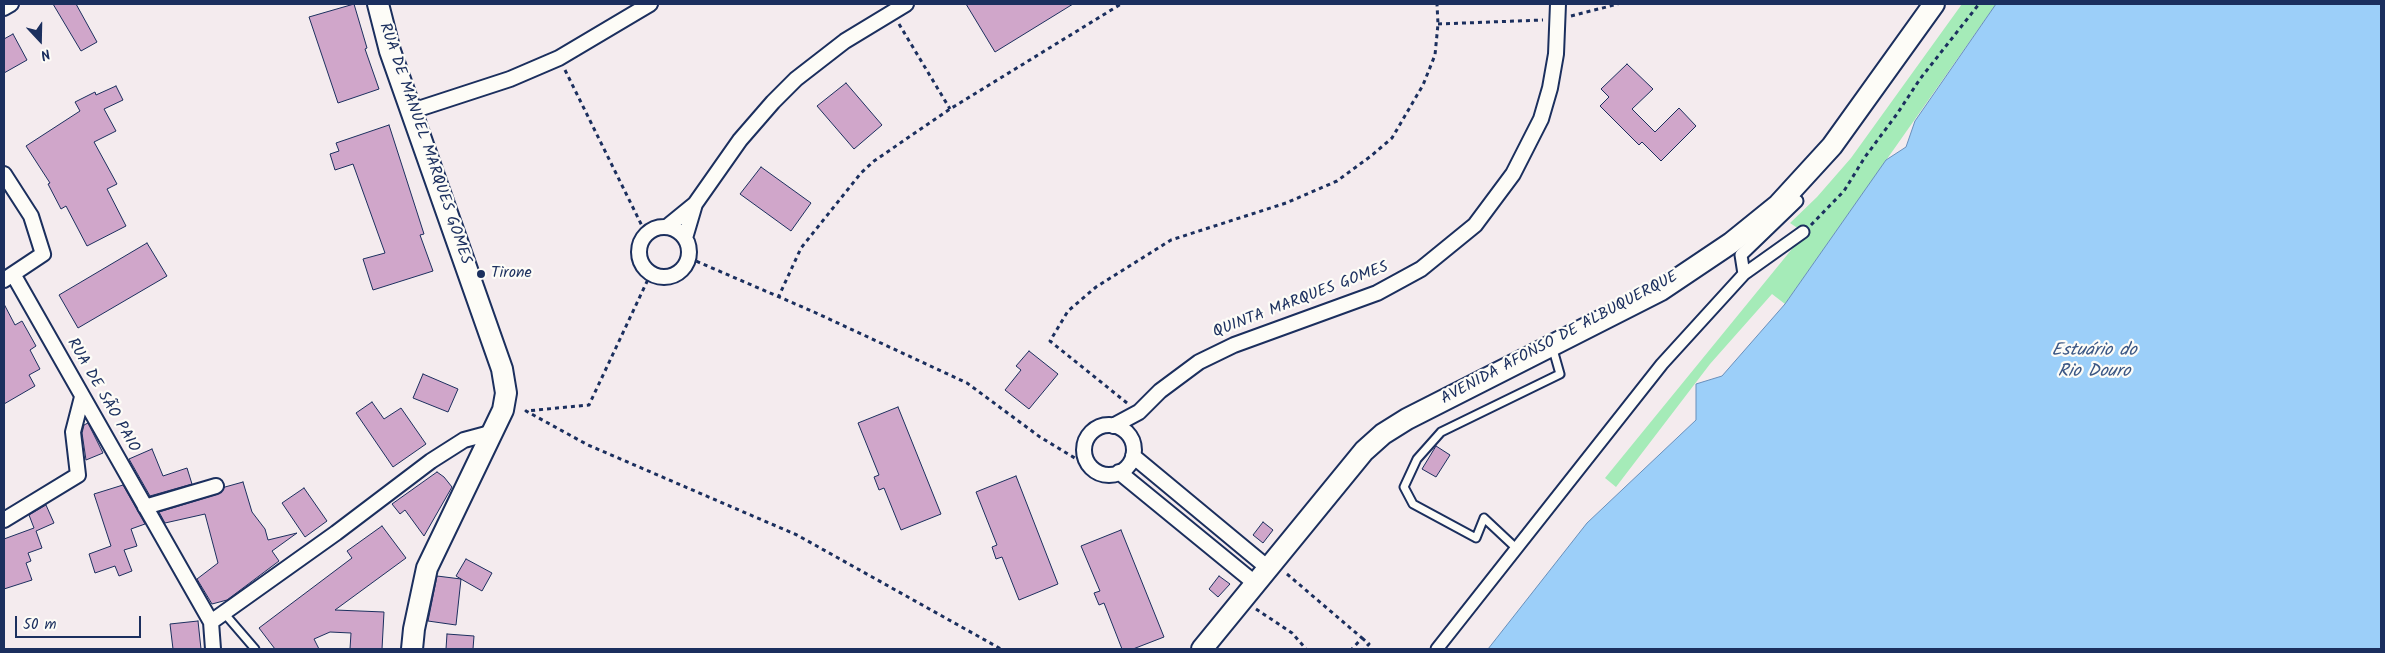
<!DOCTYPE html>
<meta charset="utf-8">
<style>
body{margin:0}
#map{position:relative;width:2385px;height:653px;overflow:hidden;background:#f4ebee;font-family:Kalam,sans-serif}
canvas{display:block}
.frame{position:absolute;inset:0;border:5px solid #1b2f5e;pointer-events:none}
.north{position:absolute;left:15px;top:15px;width:50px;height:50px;-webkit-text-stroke:4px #fdfcf7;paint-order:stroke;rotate:159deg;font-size:14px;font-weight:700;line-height:20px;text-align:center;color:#1b2f5e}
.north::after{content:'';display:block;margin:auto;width:18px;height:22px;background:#1b2f5e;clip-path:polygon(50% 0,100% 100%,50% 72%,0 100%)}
.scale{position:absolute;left:15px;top:616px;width:126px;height:22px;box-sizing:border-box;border:2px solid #1b2f5e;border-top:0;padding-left:6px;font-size:15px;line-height:18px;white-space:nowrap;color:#1b2f5e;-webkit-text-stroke:4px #fdfcf7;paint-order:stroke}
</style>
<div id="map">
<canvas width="2385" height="653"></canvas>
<div class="frame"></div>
<div class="north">N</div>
<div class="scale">50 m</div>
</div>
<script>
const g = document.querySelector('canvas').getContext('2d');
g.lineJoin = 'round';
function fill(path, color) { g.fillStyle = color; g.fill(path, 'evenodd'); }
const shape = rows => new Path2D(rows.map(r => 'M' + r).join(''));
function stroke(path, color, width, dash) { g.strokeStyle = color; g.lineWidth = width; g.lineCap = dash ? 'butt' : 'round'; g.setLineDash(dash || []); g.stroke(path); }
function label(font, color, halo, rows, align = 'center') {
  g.font = font + ' Kalam,sans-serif'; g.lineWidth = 4.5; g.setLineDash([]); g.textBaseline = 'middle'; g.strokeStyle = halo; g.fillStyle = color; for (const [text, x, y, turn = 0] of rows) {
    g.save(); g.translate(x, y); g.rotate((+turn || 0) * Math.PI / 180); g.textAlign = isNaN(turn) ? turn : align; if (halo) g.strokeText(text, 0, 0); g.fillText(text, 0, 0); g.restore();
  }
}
fill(shape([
 [1962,4,1996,4,1785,304,1772,294,1710,364,1616,487,1605,478,1805,233,1790,223,1817,197,1851,158]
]), '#a5ebb8');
const water = shape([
 [1996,4,2381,4,2381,649,1488,649,1587,523,1696,420,1696,384,1722,376,1785,304,1886,160,1906,147,1915,121,1996,4]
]);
fill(water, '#9ccff9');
stroke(water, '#688fbb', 1);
const building = shape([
 [53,4,76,4,97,42,81,51,53,4],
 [354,4,367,48,365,49,379,89,338,103,309,17,354,4],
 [966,4,1073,4,995,52,966,4],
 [13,34,27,60,4,73,4,39,13,34],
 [1627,64,1653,89,1632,109,1655,132,1679,108,1696,126,1661,161,1642,142,1639,145,1600,106,1609,97,1601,89,1627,64],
 [846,83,882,125,854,149,817,106,846,83],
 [116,86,123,100,104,109,116,131,94,142,117,184,107,189,126,226,87,246,66,206,61,209,48,184,50,183,26,146,80,111,75,102,95,92,96,95,116,86],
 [389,125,424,234,420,235,433,271,373,290,363,259,385,253,353,164,335,170,330,154,339,151,336,143,389,125],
 [761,167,811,203,791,231,740,194,761,167],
 [147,243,167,276,78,328,59,295,147,243],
 [4,304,15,325,22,321,36,346,30,350,40,369,29,375,35,386,4,404,4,304],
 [1029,351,1058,374,1029,409,1005,390,1021,370,1016,366,1029,351],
 [423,374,458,389,448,412,413,398,423,374],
 [372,402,384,419,401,408,426,444,393,467,356,413,372,402],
 [898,407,941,514,901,530,884,488,879,490,874,477,879,475,858,423,898,407],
 [88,423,103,453,86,460,82,433,84,425,88,423],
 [1436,446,1450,455,1436,477,1422,469,1436,446],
 [152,449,163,476,187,468,192,484,150,496,129,459,152,449],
 [437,472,444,477,452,487,424,536,405,510,400,514,392,504,437,472],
 [1016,476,1058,584,1019,600,1002,557,996,559,992,547,997,545,976,492,1016,476],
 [243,482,252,512,265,529,268,540,297,533,272,551,279,561,227,600,212,604,197,579,218,563,205,514,165,523,159,512,218,494,225,487,243,482],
 [123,485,145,524,131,529,137,546,124,550,132,571,119,576,115,566,95,573,89,554,111,546,94,494,123,485],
 [304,488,327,521,305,537,282,503,304,488],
 [46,505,54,523,36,531,42,548,28,553,31,561,26,563,32,580,4,589,4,539,34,528,29,515,46,505],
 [1263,522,1273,530,1263,543,1253,535,1263,522],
 [382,526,406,558,335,610,384,612,382,649,350,649,351,633,330,632,314,639,319,649,275,649,259,628,352,558,347,551,382,526],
 [1121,530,1164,637,1133,649,1122,649,1104,603,1099,605,1094,593,1100,591,1081,546,1121,530],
 [466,559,492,573,482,591,461,579,456,625,428,621,437,576,461,579,456,576,466,559],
 [1219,576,1230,584,1218,597,1209,589,1219,576],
 [198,621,201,649,173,649,170,624,198,621],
 [447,634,474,636,473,649,446,649,447,634]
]);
fill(building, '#d0a6ca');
stroke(building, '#1b2f5e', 1);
const service = shape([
 [1516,548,1484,518,1476,538,1413,504,1404,487,1417,459,1441,432,1560,374,1552,346],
 [224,613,255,649]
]);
const pedestrian = shape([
 [1744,274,1803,232],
 [1437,649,1662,364,1744,274,1741,255,1797,201]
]);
const minor = shape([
 [4,8,11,4],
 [412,111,510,79,559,58,650,4],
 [4,174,31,216,43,254,4,280],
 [668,226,695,204,740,140,773,102,796,79,845,41,906,4],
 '639 252a25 25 0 1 1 50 0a25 25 0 1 1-50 0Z',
 [685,238,695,204],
 [13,274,211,622,213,649],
 '1084 450a25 25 0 1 1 50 0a25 25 0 1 1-50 0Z',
 [1113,426,1139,412,1160,391,1199,362,1234,345,1377,293,1421,269,1475,225,1513,174,1541,119,1550,88,1556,54,1558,4],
 [1133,456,1268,568],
 [1119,472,1256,584],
 [145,507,216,486],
 [4,520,78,475,73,432,82,397],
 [211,622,336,533,431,461,464,440,490,433]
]);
const secondary = shape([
 [378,4,390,51,502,369,506,393,503,410,427,568,414,629,412,649],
 [1202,649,1364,451,1383,434,1407,419,1661,290,1731,243,1778,205,1832,146,1934,4]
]);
stroke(service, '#1b2f5e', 11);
stroke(pedestrian, '#1b2f5e', 15);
stroke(minor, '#1b2f5e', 18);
stroke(secondary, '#1b2f5e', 24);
stroke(shape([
 [1571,16,1618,4],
 [899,24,950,109],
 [1438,24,1543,20],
 [565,70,646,234],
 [1811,225,1844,191,1865,157,1897,114,1920,79,1979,4],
 [689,258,814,312,967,383,1040,437,1093,469],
 [651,273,589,405,526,411,588,445,797,535,1001,649],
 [778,298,801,248,861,173,874,161,950,109,1121,4],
 [1127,403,1050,341,1068,311,1096,287,1171,240,1286,203,1337,181,1371,156,1392,138,1423,85,1435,55,1438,24,1437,4],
 [1287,574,1362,638,1352,649],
 [1256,609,1292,633,1306,649],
 [1362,638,1369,644,1364,649]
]), '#1b2f5e', 3, [4, 4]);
stroke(service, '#fdfcf7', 7);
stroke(pedestrian, '#fdfcf7', 11);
stroke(minor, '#fdfcf7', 14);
stroke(secondary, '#fdfcf7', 20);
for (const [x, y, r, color] of [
 [481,274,5,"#1b2f5e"]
]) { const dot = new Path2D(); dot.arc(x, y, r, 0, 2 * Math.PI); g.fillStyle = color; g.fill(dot); stroke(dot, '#fdfcf7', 2); }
label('16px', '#1b2f5e', '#fdfcf7', [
 ["RUA DE MANUEL MARQUES GOMES",424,144,71],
 ["QUINTA MARQUES GOMES",1301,301,-21],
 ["AVENIDA AFONSO DE ALBUQUERQUE",1560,339,-28],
 ["RUA DE SÃO PAIO",102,396,60]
]);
label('16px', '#1b2f5e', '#fdfcf7', [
 ["Tirone",491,274]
], 'left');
label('italic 18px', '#3b5785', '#fdfcf7', [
 ["Estuário do",2094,352],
 ["Rio Douro",2094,373]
]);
</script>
